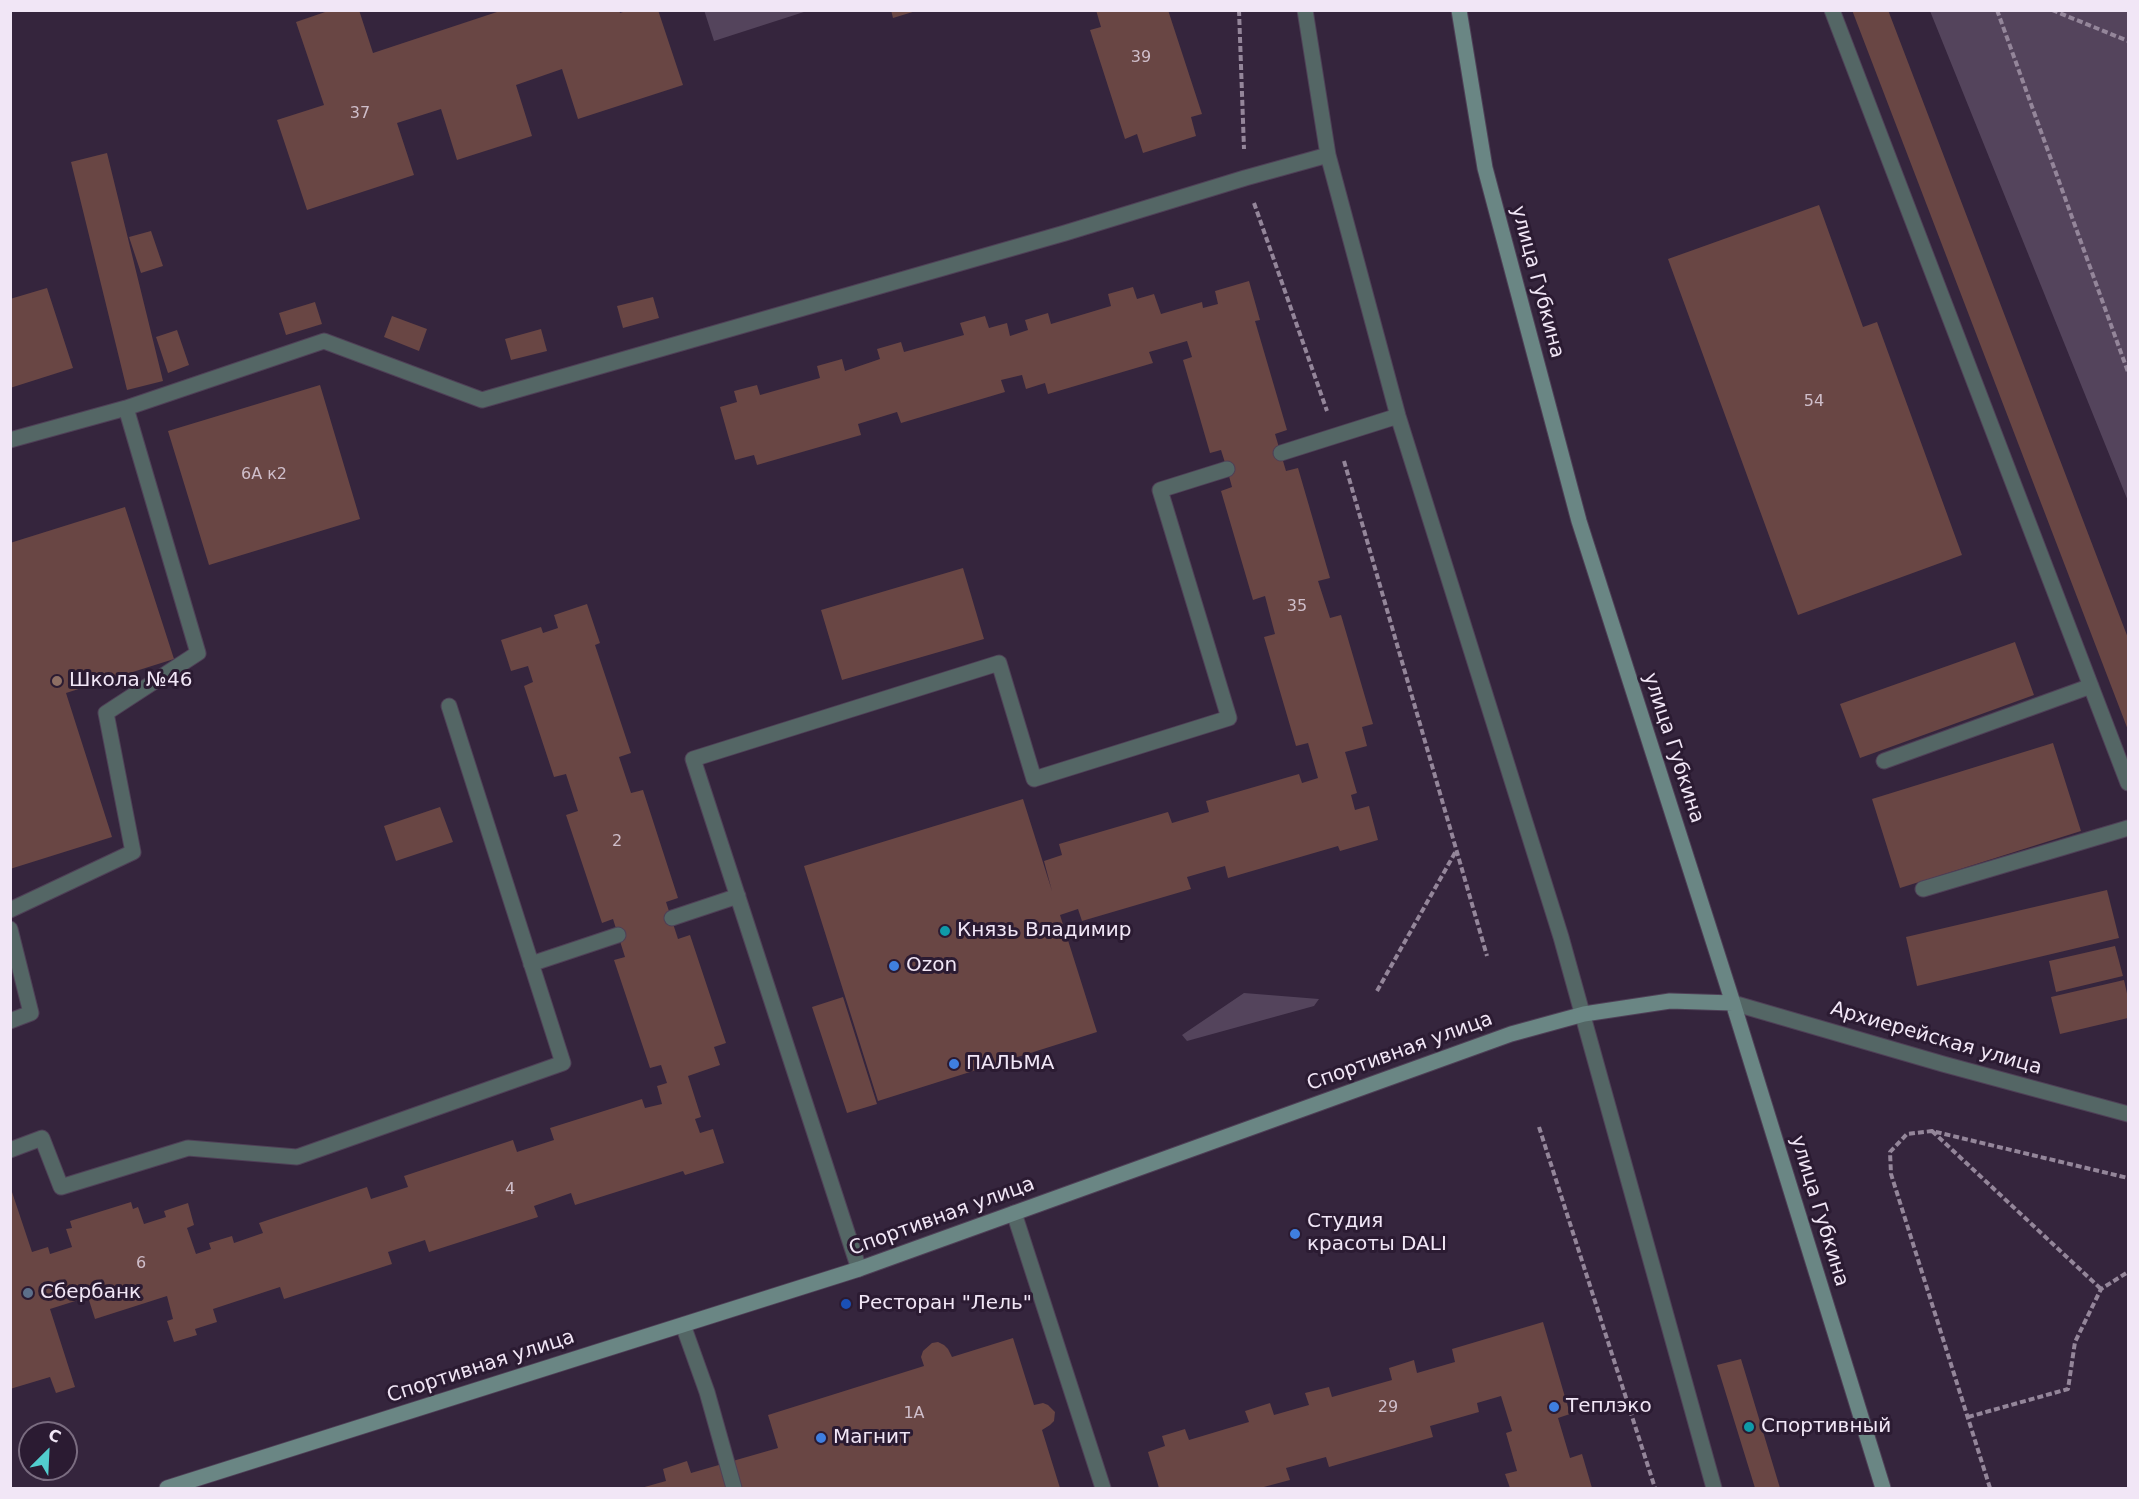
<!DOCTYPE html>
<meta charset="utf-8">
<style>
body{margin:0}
#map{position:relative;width:2139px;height:1499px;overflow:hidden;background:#35253d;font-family:"DejaVu Sans",sans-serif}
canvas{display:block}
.frame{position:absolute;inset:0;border:12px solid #f1e6f6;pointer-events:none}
.north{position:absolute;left:18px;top:1421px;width:60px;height:60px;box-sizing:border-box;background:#2b1b32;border:2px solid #7a6c80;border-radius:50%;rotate:24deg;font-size:16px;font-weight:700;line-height:24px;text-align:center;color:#f1e6f6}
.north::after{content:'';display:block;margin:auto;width:21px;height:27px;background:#52cdce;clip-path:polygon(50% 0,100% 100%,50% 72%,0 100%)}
</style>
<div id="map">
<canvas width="2139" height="1499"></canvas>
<div class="frame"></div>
<div class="north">С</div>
</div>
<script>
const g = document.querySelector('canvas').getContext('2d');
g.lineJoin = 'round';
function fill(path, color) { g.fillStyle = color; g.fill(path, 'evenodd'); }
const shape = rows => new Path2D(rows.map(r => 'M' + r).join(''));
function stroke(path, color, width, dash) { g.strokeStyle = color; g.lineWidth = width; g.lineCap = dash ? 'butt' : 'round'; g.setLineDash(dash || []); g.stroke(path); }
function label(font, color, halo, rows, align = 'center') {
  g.font = font + ' "DejaVu Sans",sans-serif'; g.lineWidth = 6; g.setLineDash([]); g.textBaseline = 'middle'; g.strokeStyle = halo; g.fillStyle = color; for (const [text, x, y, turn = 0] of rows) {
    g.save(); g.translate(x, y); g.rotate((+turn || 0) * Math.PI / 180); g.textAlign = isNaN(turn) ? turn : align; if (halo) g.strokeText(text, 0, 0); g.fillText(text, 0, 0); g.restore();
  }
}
fill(shape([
 [704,10,807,10,807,11,714,41],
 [1930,11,2128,11,2128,501],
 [1244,993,1319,999,1314,1006,1187,1041,1182,1035]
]), '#54445c');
fill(shape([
 [331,10,359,10,373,53,503,10,619,10,620,13,629,10,658,10,683,85,578,119,562,69,516,85,532,136,457,160,441,109,397,123,414,175,307,210,277,120,324,105,296,22],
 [891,10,916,10,916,11,893,18],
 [1096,10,1168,10,1202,114,1191,117,1196,136,1143,153,1137,134,1125,139,1090,30,1101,27],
 [1852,10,1888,10,2128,638,2128,730],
 [107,153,163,381,127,390,71,162],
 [1819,205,1863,327,1877,322,1962,555,1798,615,1668,259],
 [151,231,163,266,141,273,129,237],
 [1249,281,1260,320,1255,321,1287,430,1275,434,1286,471,1298,468,1330,578,1318,581,1330,618,1341,615,1373,724,1362,727,1367,746,1345,752,1357,793,1351,795,1355,810,1369,806,1378,840,1340,851,1338,846,1228,878,1225,866,1187,877,1191,889,1082,921,1078,909,1060,915,1097,1032,878,1101,804,866,1023,799,1052,891,1044,861,1062,855,1059,844,1168,812,1172,823,1209,812,1206,801,1299,774,1302,783,1318,778,1308,743,1296,746,1264,637,1275,634,1265,596,1253,600,1221,491,1232,487,1227,469,1221,450,1210,453,1183,360,1192,357,1187,341,1149,352,1153,363,1048,394,1045,383,1026,389,1022,375,1001,380,1005,392,901,423,897,412,858,424,861,435,757,465,754,455,735,460,720,407,737,402,734,391,757,385,760,395,820,378,817,366,842,359,845,371,880,359,877,349,901,342,904,352,964,335,960,323,985,316,989,328,1007,323,1010,336,1028,330,1025,320,1048,313,1051,324,1111,306,1108,294,1133,287,1137,299,1154,294,1161,314,1202,302,1203,308,1218,304,1215,291],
 [47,288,73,368,10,388,10,299],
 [653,297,659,318,623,328,617,306],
 [315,302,322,324,286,335,279,313],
 [392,316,427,329,419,351,384,337],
 [541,329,547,351,511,360,505,339],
 [177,330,189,365,168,373,156,337],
 [320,385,360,519,209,565,168,431],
 [125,507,174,659,66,693,112,837,10,869,10,670,12,669,10,664,10,543],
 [963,568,984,639,842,680,821,610],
 [587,604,600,643,595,645,631,753,619,757,631,793,643,790,678,898,666,902,678,939,690,935,726,1043,714,1047,720,1065,688,1076,701,1117,695,1119,700,1133,713,1129,724,1163,685,1175,683,1171,575,1205,571,1193,534,1206,538,1217,429,1252,425,1240,388,1252,392,1264,284,1299,280,1287,213,1309,217,1322,195,1329,197,1335,174,1342,167,1321,173,1319,167,1296,95,1319,88,1297,50,1309,75,1387,56,1393,50,1377,10,1389,10,1186,32,1252,48,1247,50,1254,72,1247,66,1229,72,1228,70,1221,131,1202,133,1209,138,1207,144,1224,166,1217,164,1211,188,1203,194,1225,187,1228,196,1254,211,1249,209,1243,232,1236,234,1243,263,1233,259,1223,367,1187,371,1199,408,1187,404,1176,513,1140,517,1152,554,1140,550,1128,642,1099,645,1108,662,1104,657,1086,667,1083,661,1065,650,1068,614,960,625,957,613,919,602,923,566,815,578,811,566,774,554,777,524,686,533,682,528,666,511,671,501,640,541,627,543,633,558,628,554,615],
 [2015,642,2034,695,1860,758,1840,704],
 [2053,743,2081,831,1900,888,1872,799],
 [440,807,453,842,396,861,384,826],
 [2107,890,2119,938,1917,986,1906,937],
 [2115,946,2123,976,2056,992,2049,961],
 [2124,980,2128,998,2128,1018,2060,1034,2051,997],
 [843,997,877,1104,847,1113,812,1007],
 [1543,1322,1570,1414,1558,1418,1570,1458,1582,1454,1592,1488,1510,1488,1505,1474,1517,1471,1506,1433,1512,1431,1501,1396,1477,1403,1479,1412,1430,1426,1433,1437,1329,1467,1326,1457,1286,1468,1290,1480,1260,1488,1159,1488,1148,1452,1165,1446,1162,1436,1185,1429,1189,1440,1249,1422,1245,1411,1270,1403,1274,1415,1309,1405,1305,1393,1329,1387,1332,1397,1392,1380,1389,1368,1414,1360,1417,1373,1455,1362,1452,1349],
 [1013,1338,1034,1405,1043,1403,1048,1405,1055,1412,1054,1421,1050,1425,1042,1430,1060,1488,791,1488,791,1487,784,1488,641,1488,666,1481,663,1469,687,1461,691,1473,778,1448,768,1415,924,1366,921,1357,923,1351,932,1343,938,1342,944,1345,948,1349,952,1357],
 [1741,1359,1780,1488,1755,1488,1717,1365]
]), '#694644');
const lane = shape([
 [1305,10,1328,155,1398,416,1561,937,1714,1488],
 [1832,10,2128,783],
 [10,440,126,408,324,341,482,400,1065,233,1245,178,1328,155],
 [1281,453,1398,416],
 [1884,761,2091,686],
 [1923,889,2128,828],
 [10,910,133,852,106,713,198,653,126,408],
 [672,918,738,896],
 [10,929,31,1013,10,1021],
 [531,964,618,935],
 [10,1150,42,1138,61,1187,188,1148,297,1157,563,1063,449,706],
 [1014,1213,1103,1488],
 [859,1269,693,759,999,663,1034,779,1229,718,1160,490,1227,469],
 [683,1325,707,1392,734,1488]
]);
const street = shape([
 [1733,1003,1943,1064,2128,1114]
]);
const secondary = shape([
 [1459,10,1485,168,1579,521,1733,1003,1883,1488],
 [167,1488,859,1269,1511,1034,1584,1014,1670,1001,1733,1003]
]);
stroke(lane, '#4f4057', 17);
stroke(street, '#4f4057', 17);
stroke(secondary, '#4f4057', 17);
stroke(shape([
 [1239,10,1244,149],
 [1997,10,2128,372],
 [2052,10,2128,41],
 [1254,203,1327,411],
 [1344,461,1487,956],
 [1377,991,1456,851],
 [1539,1127,1655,1488],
 [1932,1131,2101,1289],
 [1968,1417,2068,1389,2075,1342,2101,1289,2128,1272],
 [1990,1488,1891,1174,1890,1152,1907,1134,1932,1131,2128,1178]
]), '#94869a', 4, [6, 3]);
stroke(lane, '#546665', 15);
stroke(street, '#546665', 15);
stroke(secondary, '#6a8684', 15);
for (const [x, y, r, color] of [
 [57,681,6,"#8d6e63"],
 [945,931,6,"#0f9aa8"],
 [894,966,6,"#3f7fe0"],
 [954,1064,6,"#3f7fe0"],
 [1295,1234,6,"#3f7fe0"],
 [28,1293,6,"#5c6f8a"],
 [846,1304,6,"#1a4fb4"],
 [1554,1407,6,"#3f7fe0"],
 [1749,1427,6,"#0f9aa8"],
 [821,1438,6,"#3f7fe0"]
]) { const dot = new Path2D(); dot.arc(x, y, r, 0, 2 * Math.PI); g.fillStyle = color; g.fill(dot); stroke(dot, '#2b1b32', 2); }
label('16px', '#cfbeca', null, [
 ["39",1141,58],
 ["37",360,114],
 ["54",1814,402],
 ["6А к2",264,475],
 ["35",1297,607],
 ["2",617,842],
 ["4",510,1190],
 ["6",141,1264],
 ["29",1388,1408],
 ["1А",914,1414]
]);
label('20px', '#f1e6f6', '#2b1b32', [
 ["улица Губкина",1537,282,75],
 ["улица Губкина",1673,748,72],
 ["Архиерейская улица",1936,1039,16],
 ["Спортивная улица",1400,1052,-20],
 ["улица Губкина",1819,1211,73],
 ["Спортивная улица",942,1217,-20],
 ["Спортивная улица",481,1367,-18]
]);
label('20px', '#f1e6f6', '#2b1b32', [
 ["Школа №46",69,681],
 ["Князь Владимир",957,931],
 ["Ozon",906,966],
 ["ПАЛЬМА",966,1064],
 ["Студия",1307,1222],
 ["красоты DALI",1307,1245],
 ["Сбербанк",40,1293],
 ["Ресторан \"Лель\"",858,1304],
 ["Теплэко",1566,1407],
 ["Спортивный",1761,1427],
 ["Магнит",833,1438]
], 'left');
</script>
